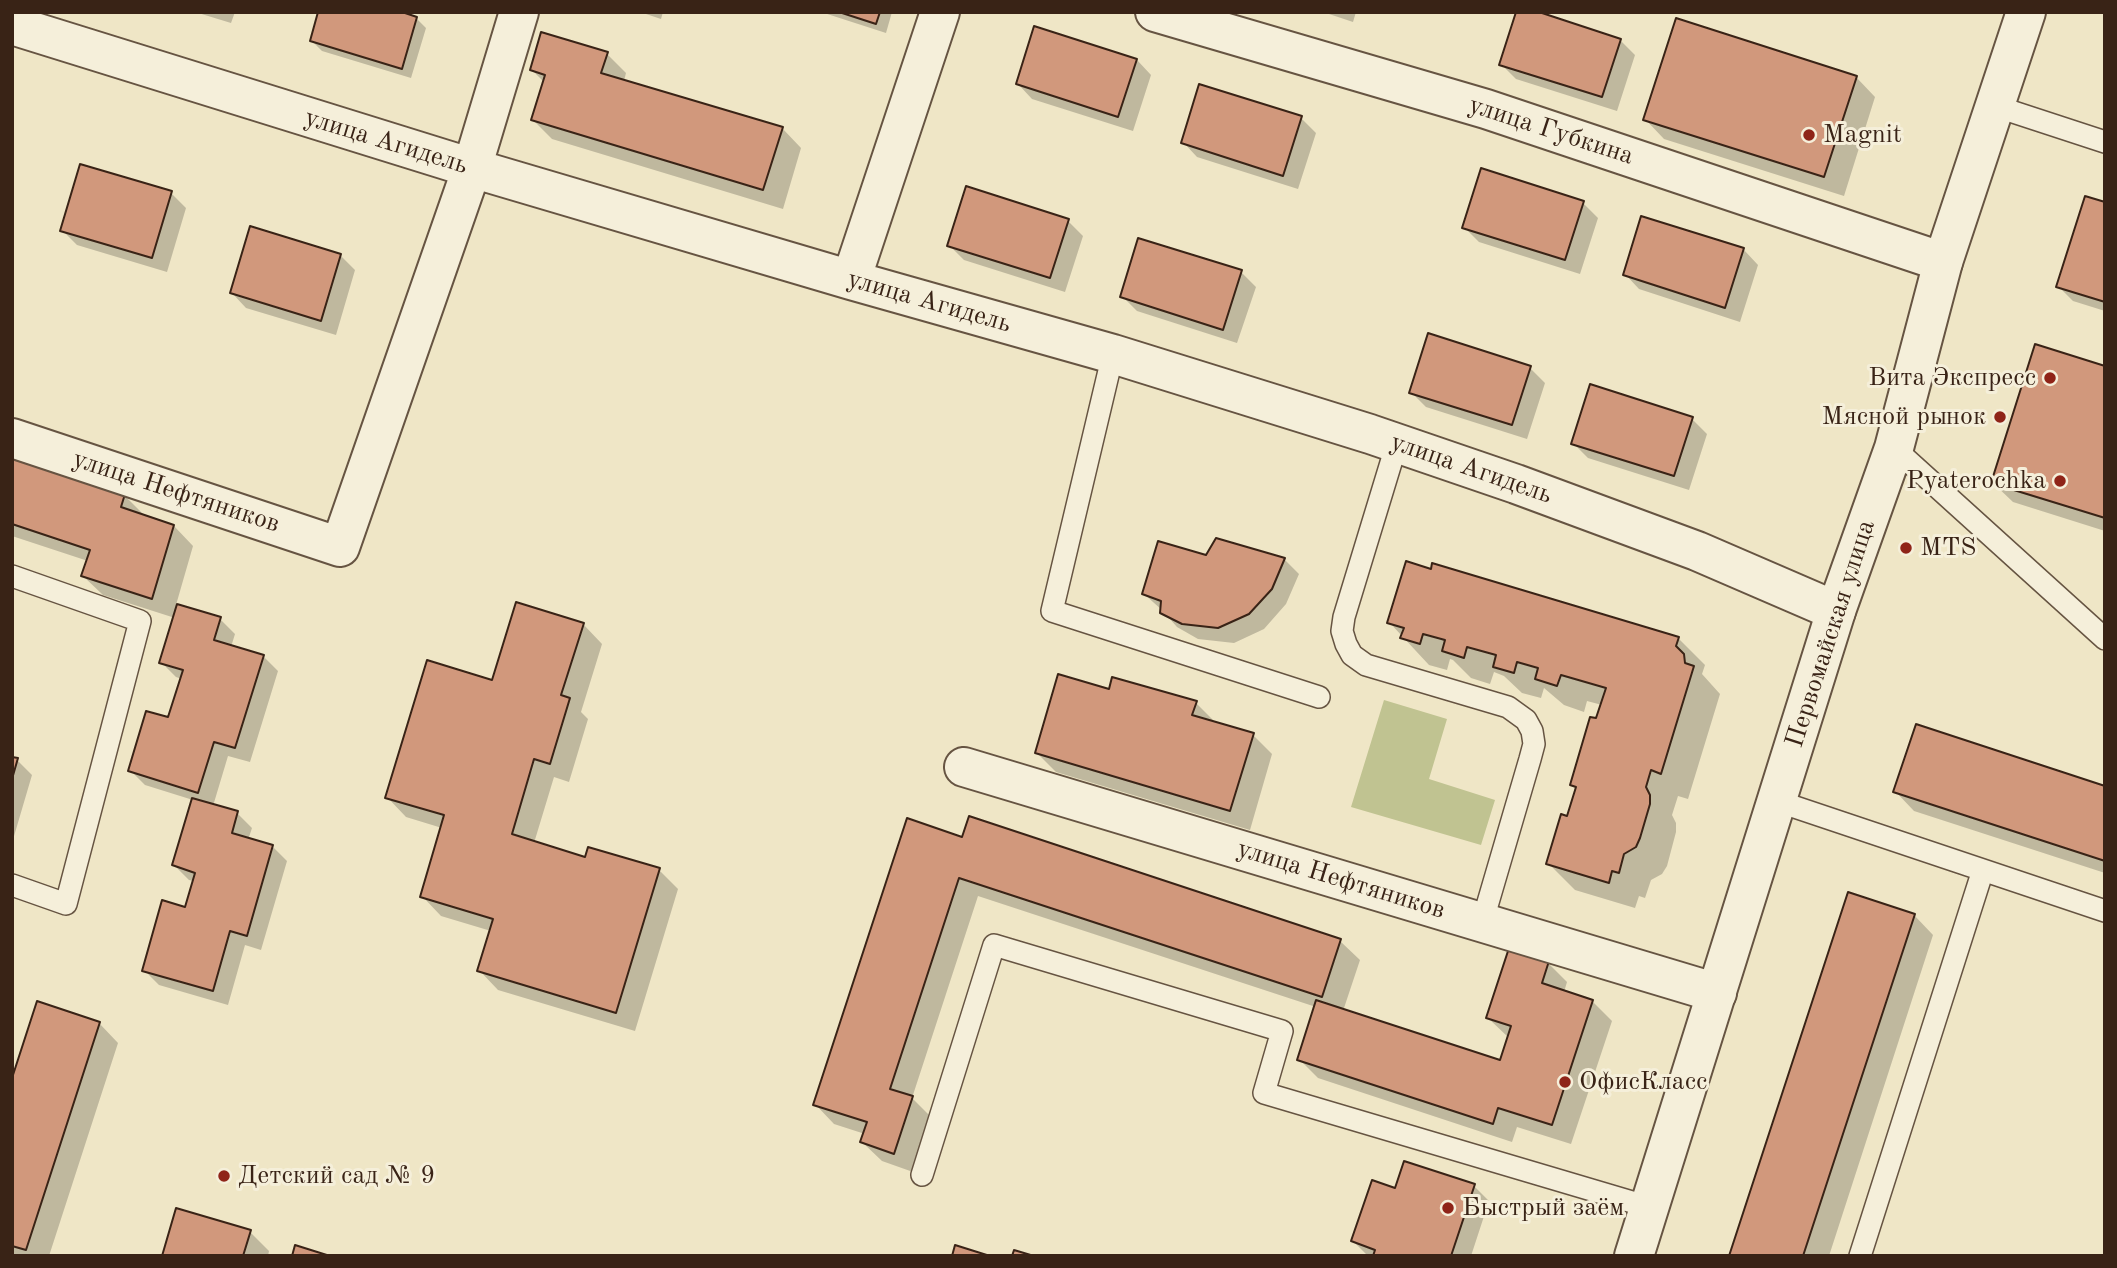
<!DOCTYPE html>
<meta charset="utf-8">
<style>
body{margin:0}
#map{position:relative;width:2117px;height:1268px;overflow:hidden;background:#efe6c6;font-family:"Old Standard TT",serif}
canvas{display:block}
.frame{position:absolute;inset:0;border:14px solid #392316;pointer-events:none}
</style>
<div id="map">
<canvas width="2117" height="1268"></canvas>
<div class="frame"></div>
</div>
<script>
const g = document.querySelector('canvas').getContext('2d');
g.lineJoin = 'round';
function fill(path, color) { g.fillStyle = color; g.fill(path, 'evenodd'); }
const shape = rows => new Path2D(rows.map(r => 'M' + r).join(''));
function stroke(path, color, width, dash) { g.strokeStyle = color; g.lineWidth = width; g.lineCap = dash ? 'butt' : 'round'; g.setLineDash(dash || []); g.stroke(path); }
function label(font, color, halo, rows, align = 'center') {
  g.font = font + ' "Old Standard TT",serif'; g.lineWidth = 6; g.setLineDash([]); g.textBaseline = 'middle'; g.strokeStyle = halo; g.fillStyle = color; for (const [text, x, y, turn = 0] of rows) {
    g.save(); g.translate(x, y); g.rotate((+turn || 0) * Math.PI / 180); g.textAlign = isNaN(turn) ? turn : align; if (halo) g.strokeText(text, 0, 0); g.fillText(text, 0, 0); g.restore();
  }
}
fill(shape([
 [1384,700,1447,719,1429,779,1495,800,1481,845,1351,807]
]), '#c0c391');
fill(shape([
 [195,12,235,12,231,23],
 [640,12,663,12,661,19],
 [821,12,892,12,886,33],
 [1323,12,1356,12,1353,22],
 [416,18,426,28,411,78,322,51,312,41],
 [1620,40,1635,55,1617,111,1516,79,1501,64],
 [607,54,626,73,624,81,782,128,801,148,783,209,552,139,533,120,544,82,532,70],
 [1137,60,1151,75,1133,131,1032,99,1018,84],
 [1856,77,1875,97,1844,196,1664,139,1645,119],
 [1301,118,1316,133,1298,189,1197,157,1183,142],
 [171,193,186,208,167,272,77,245,62,230],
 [1583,203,1598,218,1580,274,1479,242,1464,227],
 [2105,204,2105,311,2073,301,2058,286],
 [1642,218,1744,250,1758,265,1740,322,1639,289,1625,274],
 [1068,221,1083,236,1065,292,964,260,949,245],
 [340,255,355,270,336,335,246,308,232,293],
 [1241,272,1256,287,1237,343,1137,311,1122,296],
 [1530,368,1545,383,1527,439,1426,407,1411,392],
 [2105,368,2105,531,2013,502,1993,483],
 [1591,387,1692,419,1707,434,1689,490,1588,458,1573,443],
 [12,459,124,495,144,515,174,526,193,546,176,605,220,619,235,634,231,647,263,656,278,671,250,762,228,756,213,806,237,813,252,828,248,840,272,846,287,861,261,950,245,945,228,1005,159,985,144,970,186,909,194,881,189,880,174,865,193,800,145,785,130,770,169,719,182,679,176,677,161,662,175,618,103,595,83,576,88,561,12,536],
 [1206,558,1284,559,1299,574,1286,604,1264,629,1234,643,1198,639,1177,627,1162,610,1144,594],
 [1389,622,1678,638,1705,665,1702,674,1720,694,1688,799,1678,796,1672,815,1676,823,1676,832,1667,866,1662,874,1651,880,1645,898,1639,896,1635,908,1575,890,1548,863,1568,818,1577,789,1572,784,1602,705,1587,701,1584,712,1564,705,1544,688,1541,698,1522,693,1504,676,1494,672,1490,684,1471,678,1453,660,1450,659,1447,670,1429,665],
 [583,624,602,644,581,712,588,719,569,782,554,777,534,843,586,859,659,870,678,889,635,1031,498,990,479,970,491,931,441,916,422,896,442,828,406,817,387,797,493,682],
 [1110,691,1196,703,1215,722,1253,735,1272,754,1250,830,1056,772,1037,753],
 [12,758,17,760,32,775,12,843],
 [2105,788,2105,873,1914,811,1895,791],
 [963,839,1340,941,1360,960,1343,1011,1502,1062,1508,1037,1488,1018,1548,963,1567,982,1564,992,1592,1001,1612,1021,1571,1144,1517,1127,1512,1142,1318,1078,1299,1059,1316,1007,978,896,912,1098,931,1117,913,1172,882,1161,862,1142,865,1134,834,1124,815,1104],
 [1914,915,1933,935,1829,1256,1731,1256],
 [99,1023,118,1043,49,1256,12,1256,12,1083],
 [1474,1186,1489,1201,1471,1256,1368,1256,1353,1241,1396,1190],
 [250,1232,269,1251,268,1256,164,1256]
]), '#0003');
const building = shape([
 [318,12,402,12,417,17,402,69,310,41,318,12],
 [839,12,880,12,876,24,839,12],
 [1516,12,1539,12,1621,39,1602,97,1499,65,1516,12],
 [1676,18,1857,76,1824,177,1643,120,1676,18],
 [1034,26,1137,59,1118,117,1016,84,1034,26],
 [541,32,608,52,601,73,783,127,763,190,531,120,545,75,530,70,541,32],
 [1199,84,1302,116,1283,176,1181,143,1199,84],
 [80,164,172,191,152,258,60,231,80,164],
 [1481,168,1584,201,1565,260,1462,228,1481,168],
 [966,186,1069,219,1050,278,947,246,966,186],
 [2085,196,2105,202,2105,302,2056,287,2085,196],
 [1641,216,1744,248,1725,308,1623,275,1641,216],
 [250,226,341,254,321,321,230,293,250,226],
 [1138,238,1242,270,1223,330,1120,297,1138,238],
 [1428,333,1531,366,1512,425,1409,393,1428,333],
 [2035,344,2105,366,2105,518,1991,483,2035,344],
 [1590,384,1693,417,1674,476,1571,444,1590,384],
 [12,457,125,494,121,507,174,525,152,599,81,576,90,550,12,524,12,457],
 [1216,538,1285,558,1272,589,1249,614,1218,628,1182,624,1160,613,1161,601,1142,594,1158,541,1206,555,1216,538],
 [1406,561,1431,569,1432,563,1679,637,1676,646,1684,654,1685,663,1694,666,1661,774,1651,770,1646,787,1650,795,1650,804,1640,838,1636,847,1624,854,1619,873,1612,871,1609,883,1546,864,1561,814,1567,816,1576,787,1570,785,1590,717,1596,718,1606,688,1561,675,1557,686,1535,679,1538,668,1517,662,1514,673,1493,667,1496,655,1467,647,1464,658,1442,651,1445,640,1423,634,1420,644,1400,638,1404,628,1387,623,1406,561],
 [516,602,584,623,561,695,570,698,550,764,534,759,512,834,585,857,588,847,660,868,616,1013,477,971,493,919,420,897,444,815,385,798,427,660,492,680,516,602],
 [177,604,221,617,214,640,264,655,235,748,214,742,198,793,128,771,146,711,168,717,183,670,159,663,177,604],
 [1058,674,1109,689,1112,677,1197,701,1192,715,1254,733,1230,811,1035,753,1058,674],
 [1916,724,2105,786,2105,861,1893,792,1916,724],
 [12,757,18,758,12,779,12,757],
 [192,798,238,811,232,833,273,845,247,936,230,931,213,991,142,971,162,900,185,907,195,873,172,865,192,798],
 [969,816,1341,939,1322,997,959,878,890,1089,913,1096,894,1154,860,1142,867,1122,813,1105,907,818,962,837,969,816],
 [1848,892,1915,914,1803,1256,1729,1256,1848,892],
 [1509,948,1549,961,1542,983,1593,1000,1552,1125,1498,1108,1493,1124,1297,1060,1316,1000,1500,1060,1511,1026,1486,1018,1509,948],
 [37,1001,100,1022,26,1250,12,1246,12,1078,37,1001],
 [1404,1161,1475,1184,1451,1256,1373,1256,1375,1250,1351,1241,1372,1180,1395,1188,1404,1161],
 [176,1208,251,1230,243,1256,162,1256,176,1208],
 [295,1245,330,1256,292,1256,295,1245],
 [955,1245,990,1256,952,1256,955,1245],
 [1014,1250,1034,1256,1012,1256,1014,1250]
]);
fill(building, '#d1987c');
stroke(building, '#392316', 2);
const service = shape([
 [1995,106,2105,142],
 [1113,354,1052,611,1319,697],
 [1397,443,1344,617,1342,631,1346,644,1352,655,1366,665,1508,707,1526,720,1532,731,1534,744,1530,759,1482,923],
 [1894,448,2105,639],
 [12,576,140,621,66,904,12,885],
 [1777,801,2105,911],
 [922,1175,994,945,1282,1031,1264,1093,1649,1207],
 [1860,1256,1983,870]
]);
const minor = shape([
 [1155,12,1486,109,1943,262],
 [12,25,472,168,851,280,1113,354,1370,434,1516,484,1697,551,1836,611],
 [851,280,940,12],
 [12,438,340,547,472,168,519,12],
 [964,767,1717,993]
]);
const tertiary = shape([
 [1634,1256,1836,611,1894,448,1943,262,2026,12]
]);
stroke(service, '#665442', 24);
stroke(minor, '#665442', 42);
stroke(tertiary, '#665442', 42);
stroke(service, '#f5efda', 21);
stroke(minor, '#f5efda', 38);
stroke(tertiary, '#f5efda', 38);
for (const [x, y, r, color] of [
 [1809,135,7,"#8f2418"],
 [2050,378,7,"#8f2418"],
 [2000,417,7,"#8f2418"],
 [2060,481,7,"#8f2418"],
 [1906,548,7,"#8f2418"],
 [1565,1082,7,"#8f2418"],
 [224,1176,7,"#8f2418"],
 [1448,1208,7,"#8f2418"]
]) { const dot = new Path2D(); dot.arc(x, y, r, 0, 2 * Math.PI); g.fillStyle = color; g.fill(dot); stroke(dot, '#f5efda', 2.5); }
label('26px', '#392316', '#f5efda', [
 ["улица Губкина",1551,131,18],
 ["улица Агидель",386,142,17],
 ["улица Агидель",929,302,16],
 ["улица Агидель",1471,469,19],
 ["улица Нефтяников",176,492,18],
 ["Первомайская улица",1831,634,-72],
 ["улица Нефтяников",1341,880,17]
]);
label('26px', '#392316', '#f5efda', [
 ["Magnit",1823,135],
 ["Вита Экспресс",2036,378,"right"],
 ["Мясной рынок",1986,417,"right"],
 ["Pyaterochka",2046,481,"right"],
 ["MTS",1920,548],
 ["ОфисКласс",1579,1082],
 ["Детский сад № 9",238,1176],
 ["Быстрый заём",1462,1208]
], 'left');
</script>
